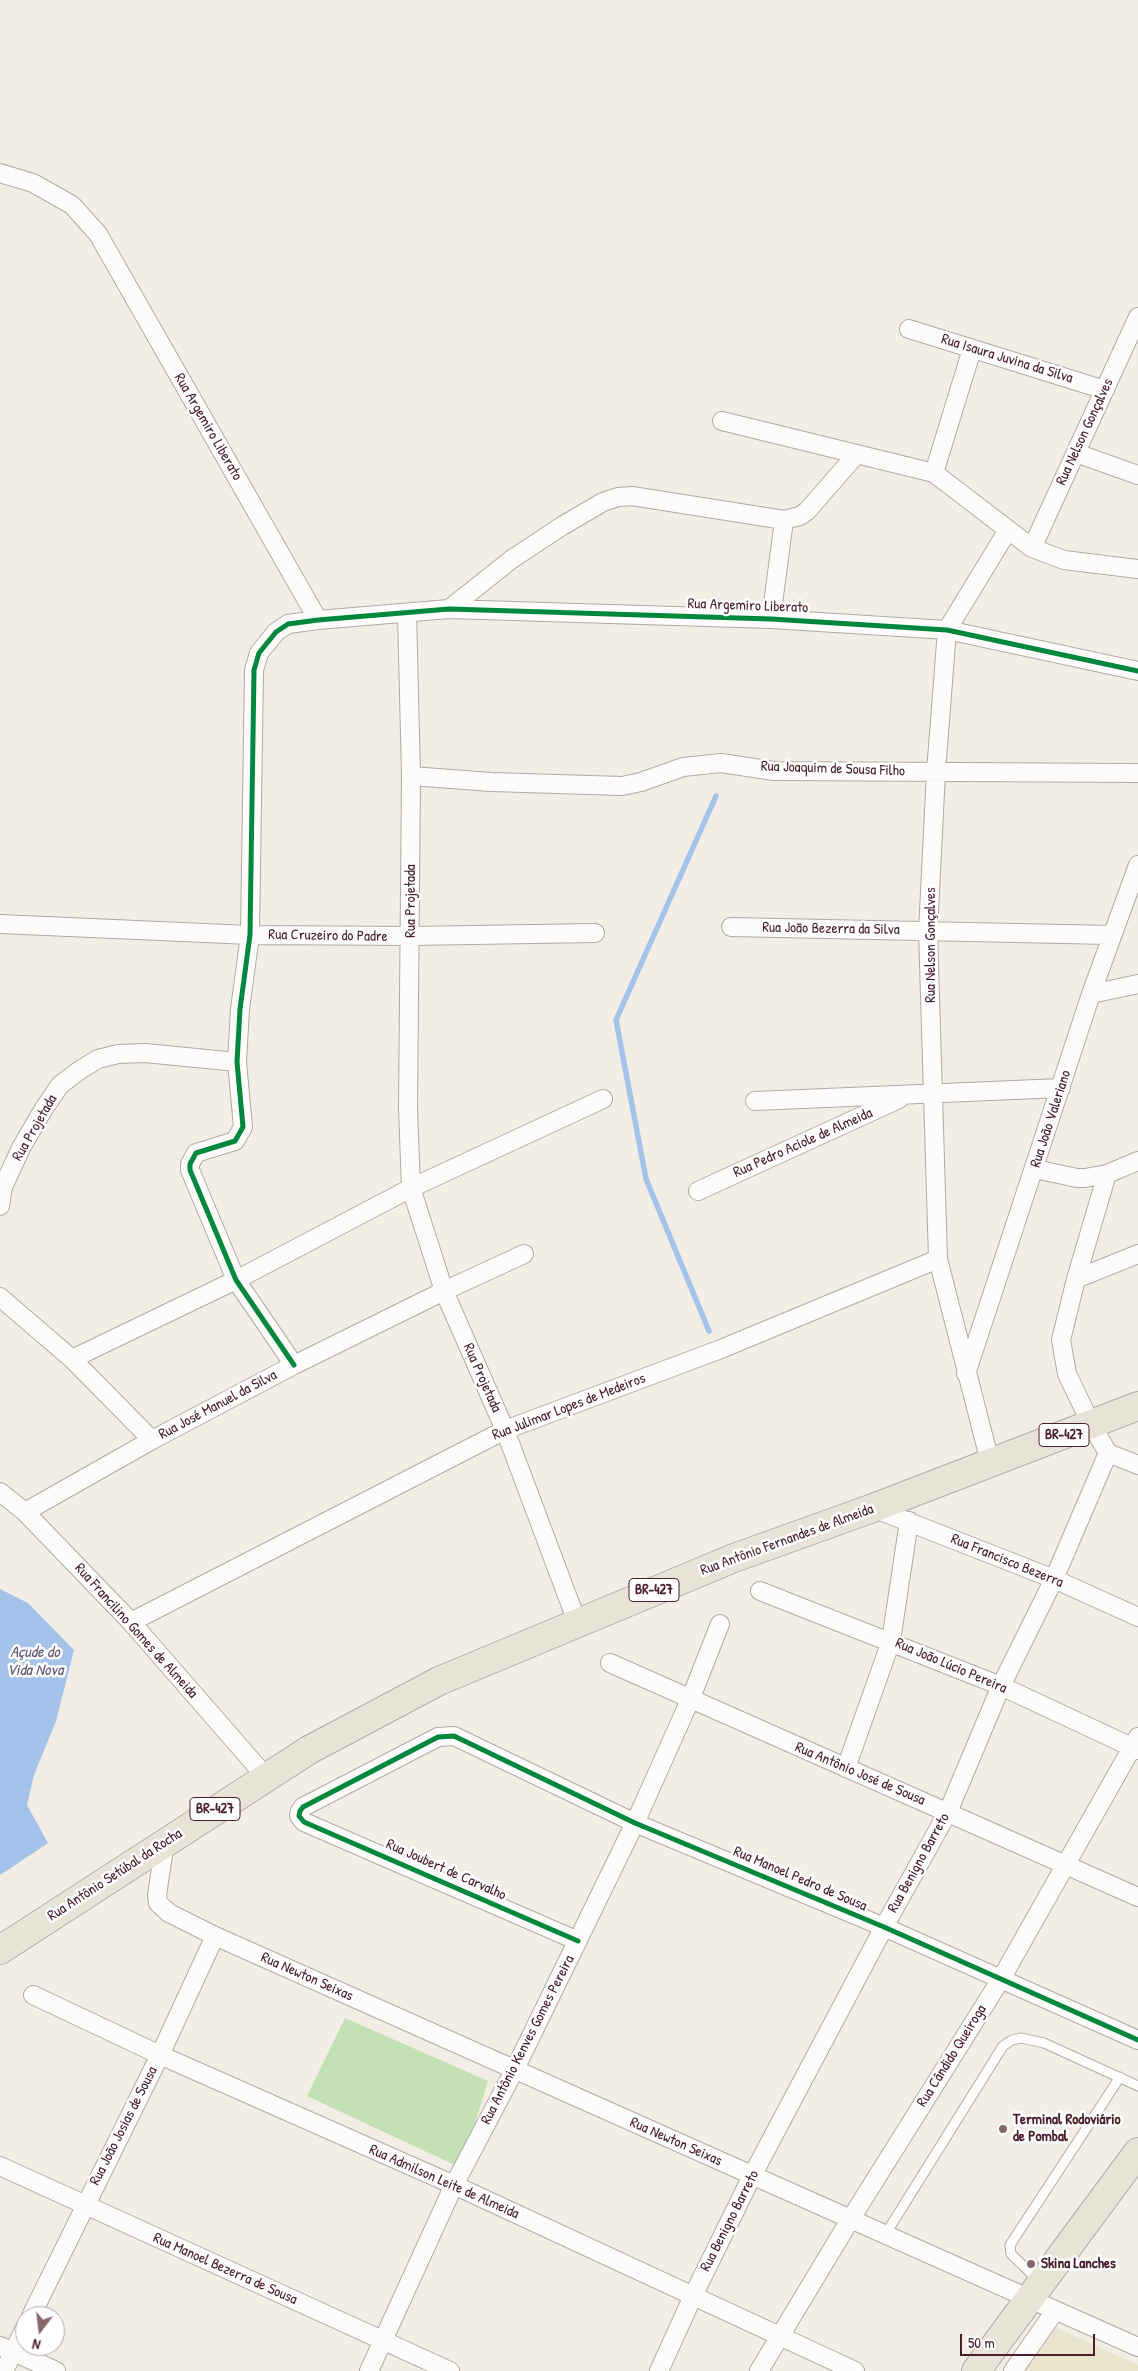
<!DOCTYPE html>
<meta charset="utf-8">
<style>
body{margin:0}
#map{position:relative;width:1138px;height:2371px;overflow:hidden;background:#f2ede5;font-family:"Patrick Hand",sans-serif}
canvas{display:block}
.north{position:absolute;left:15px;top:2306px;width:50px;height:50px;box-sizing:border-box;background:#fff;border:1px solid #b7a5aa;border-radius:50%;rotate:195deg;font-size:14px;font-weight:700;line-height:20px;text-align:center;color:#4a1f2b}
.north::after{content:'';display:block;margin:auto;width:18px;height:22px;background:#85676c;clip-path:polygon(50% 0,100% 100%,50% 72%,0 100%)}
.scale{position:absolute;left:960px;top:2334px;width:135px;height:22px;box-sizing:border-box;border:2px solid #4a1f2b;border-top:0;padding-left:6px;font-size:15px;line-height:18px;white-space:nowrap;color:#4a1f2b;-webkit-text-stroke:4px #fff;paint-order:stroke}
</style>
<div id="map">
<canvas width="1138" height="2371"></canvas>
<div class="north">N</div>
<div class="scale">50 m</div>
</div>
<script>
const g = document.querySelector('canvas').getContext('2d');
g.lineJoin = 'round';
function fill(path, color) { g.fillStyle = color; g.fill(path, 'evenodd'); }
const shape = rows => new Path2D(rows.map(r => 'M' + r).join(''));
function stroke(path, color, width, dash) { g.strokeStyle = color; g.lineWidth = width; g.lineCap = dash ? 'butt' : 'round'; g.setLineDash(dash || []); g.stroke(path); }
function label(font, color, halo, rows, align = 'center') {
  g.font = font + ' "Patrick Hand",sans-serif'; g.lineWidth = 5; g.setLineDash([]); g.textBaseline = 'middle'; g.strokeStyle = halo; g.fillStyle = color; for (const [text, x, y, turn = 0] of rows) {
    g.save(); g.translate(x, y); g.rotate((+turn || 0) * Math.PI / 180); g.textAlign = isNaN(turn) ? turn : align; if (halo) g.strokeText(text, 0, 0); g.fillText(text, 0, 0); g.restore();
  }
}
fill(shape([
 [1054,2327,1138,2365,1138,2371,1023,2371]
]), '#e9e4cd');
fill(shape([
 [345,2018,488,2081,461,2168,307,2096]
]), '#c3e1b5');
fill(shape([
 [0,1589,28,1603,74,1650,56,1721,34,1775,27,1805,48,1843,0,1875]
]), '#a4c3ea');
stroke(shape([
 [709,1331,646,1179,616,1020,716,796]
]), '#a4c3ea', 5.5);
const lane = shape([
 [885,2235,1003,2046,1012,2040,1021,2038,1044,2043,1138,2086],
 [1040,2282,1011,2254,1010,2245,1120,2077]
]);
const street = shape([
 [0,173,33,183,72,205,98,234,318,620],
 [909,329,1105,390],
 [722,421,934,473,1032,548,1064,560,1138,569],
 [1076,453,1138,475],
 [934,473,972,349],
 [1032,548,1138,317],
 [449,609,512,559,562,526,603,502,618,497,632,496,784,520],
 [407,613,411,776,408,1109,411,1188,444,1291,505,1430,577,1622],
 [771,619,784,520,800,516,807,511,856,455],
 [411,776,491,782,622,786,641,782,683,767,721,763,774,771,1138,773],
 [0,924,250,935,411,936,595,933],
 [731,927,1111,935],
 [1091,994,1138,984],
 [755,1101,1061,1088],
 [1035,1169,1077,1178,1085,1178,1107,1174,1138,1161],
 [1107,1174,1076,1279,1061,1340,1067,1374,1091,1424,1108,1453,1138,1465],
 [698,1191,899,1099],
 [0,1206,3,1187,21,1148,43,1110,60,1085,80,1070,98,1059,118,1054,145,1053,237,1062],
 [1076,1279,1138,1254],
 [0,1297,72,1359,152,1440],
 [72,1359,236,1280,411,1188,603,1099],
 [294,1365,236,1280,190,1170,190,1164,196,1153,235,1141,243,1127,237,1062,240,1009,250,935,254,670,259,653,276,632,288,624,318,620,449,609,771,619,947,630,1138,671],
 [966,1374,1091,994,1138,865],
 [990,1462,938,1259,928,931,936,772,947,630,1008,530],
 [0,1492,25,1512,131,1622,266,1777],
 [873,1508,1054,1579,1138,1617],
 [25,1512,152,1440,294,1365,444,1291,524,1254],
 [760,1591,1001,1686,1138,1750],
 [131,1622,505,1430,721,1349,938,1259],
 [610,1663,1138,1897],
 [846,1768,891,1641,909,1521],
 [165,1842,157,1895,158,1903,169,1913,215,1936,1138,2347],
 [578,1941,304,1822,299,1816,300,1811,303,1807,438,1737,454,1736,635,1823,884,1927,1138,2040],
 [33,1995,160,2055,454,2185,855,2371],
 [0,2166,450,2371],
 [31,2316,160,2055,215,1936],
 [0,2346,56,2371],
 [4,2371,25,2328],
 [369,2371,454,2185,515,2069,635,1823,690,1700,720,1624],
 [659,2371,693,2296,752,2176,884,1927,948,1812,1001,1686,1054,1579,1108,1453],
 [759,2371,850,2220,1001,1979,1138,1737],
 [1013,2371,1055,2311]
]);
const highway = shape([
 [0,1950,309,1750,439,1681,734,1558,873,1508,1138,1406],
 [976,2371,1138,2152]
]);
stroke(lane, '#b2a9a6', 11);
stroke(street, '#b2a9a6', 20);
stroke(highway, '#b2a9a6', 30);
stroke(lane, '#fdfcfb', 9);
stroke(street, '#fdfcfb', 18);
stroke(highway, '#e7e3d7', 28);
stroke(shape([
 [294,1365,236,1280,190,1170,190,1164,196,1153,235,1141,243,1127,237,1062,240,1009,250,935,254,670,259,653,276,632,288,624,318,620,449,609,771,619,947,630,1138,671],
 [578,1941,304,1822,299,1816,300,1811,303,1807,438,1737,454,1736,635,1823,884,1927,1138,2040]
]), '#00873e', 5);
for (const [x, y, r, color] of [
 [1003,2129,5,"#85676c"],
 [1031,2264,5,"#85676c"]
]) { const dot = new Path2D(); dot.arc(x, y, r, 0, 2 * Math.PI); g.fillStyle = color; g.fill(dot); stroke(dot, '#fff', 2); }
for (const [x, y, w] of [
 [1064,1435,50],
 [654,1590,50],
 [215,1809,50]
]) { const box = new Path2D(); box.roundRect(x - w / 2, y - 11.5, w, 23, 4); g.fillStyle = '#fff'; g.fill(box); stroke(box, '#4a1f2b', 1); }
label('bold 14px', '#4a1f2b', null, [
 ["BR-427",1064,1435],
 ["BR-427",654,1590],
 ["BR-427",215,1809]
]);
label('15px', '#4a1f2b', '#fff', [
 ["Rua Isaura Juvina da Silva",1007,359,17],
 ["Rua Argemiro Liberato",208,427,60],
 ["Rua Nelson Gonçalves",1085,432,-65],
 ["Rua Argemiro Liberato",748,606,2],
 ["Rua Joaquim de Sousa Filho",833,769,2],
 ["Rua Projetada",411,901,-90],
 ["Rua Joāo Bezerra da Silva",831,929,1],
 ["Rua Cruzeiro do Padre",328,936,1],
 ["Rua Nelson Gonçalves",931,945,-90],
 ["Rua João Valeriano",1051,1119,-72],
 ["Rua Projetada",35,1128,-60],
 ["Rua Pedro Aciole de Almeida",803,1143,-24],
 ["Rua Projetada",482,1378,66],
 ["Rua José Manuel da Silva",218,1405,-28],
 ["Rua Julimar Lopes de Medeiros",569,1407,-21],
 ["Rua Antônio Fernandes de Almeida",787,1540,-20],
 ["Rua Francisco Bezerra",1007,1561,22],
 ["Rua Francilino Gomes de Almeida",136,1631,48],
 ["Rua João Lúcio Pereira",951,1666,23],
 ["Rua Antônio José de Sousa",860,1774,23],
 ["Rua Benigno Barreto",919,1863,-61],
 ["Rua Joubert de Carvalho",446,1870,24],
 ["Rua Antônio Setúbal da Rocha",115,1875,-33],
 ["Rua Manoel Pedro de Sousa",800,1879,23],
 ["Rua Newton Seixas",307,1977,24],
 ["Rua Antônio Kenves Gomes Pereira",528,2040,-63],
 ["Rua Cândido Queiroga",952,2056,-58],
 ["Rua João Josias de Sousa",124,2126,-63],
 ["Rua Newton Seixas",676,2142,24],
 ["Rua Admilson Leite de Almeida",444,2182,24],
 ["Rua Benigno Barreto",730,2221,-63],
 ["Rua Manoel Bezerra de Sousa",225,2269,24]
]);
label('bold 15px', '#4a1f2b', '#fff', [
 ["Terminal Rodoviário",1013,2120],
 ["de Pombal",1013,2137],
 ["Skina Lanches",1041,2264]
], 'left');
label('italic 16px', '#605978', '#fff', [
 ["Açude do",35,1653],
 ["Vida Nova",35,1671]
]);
</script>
